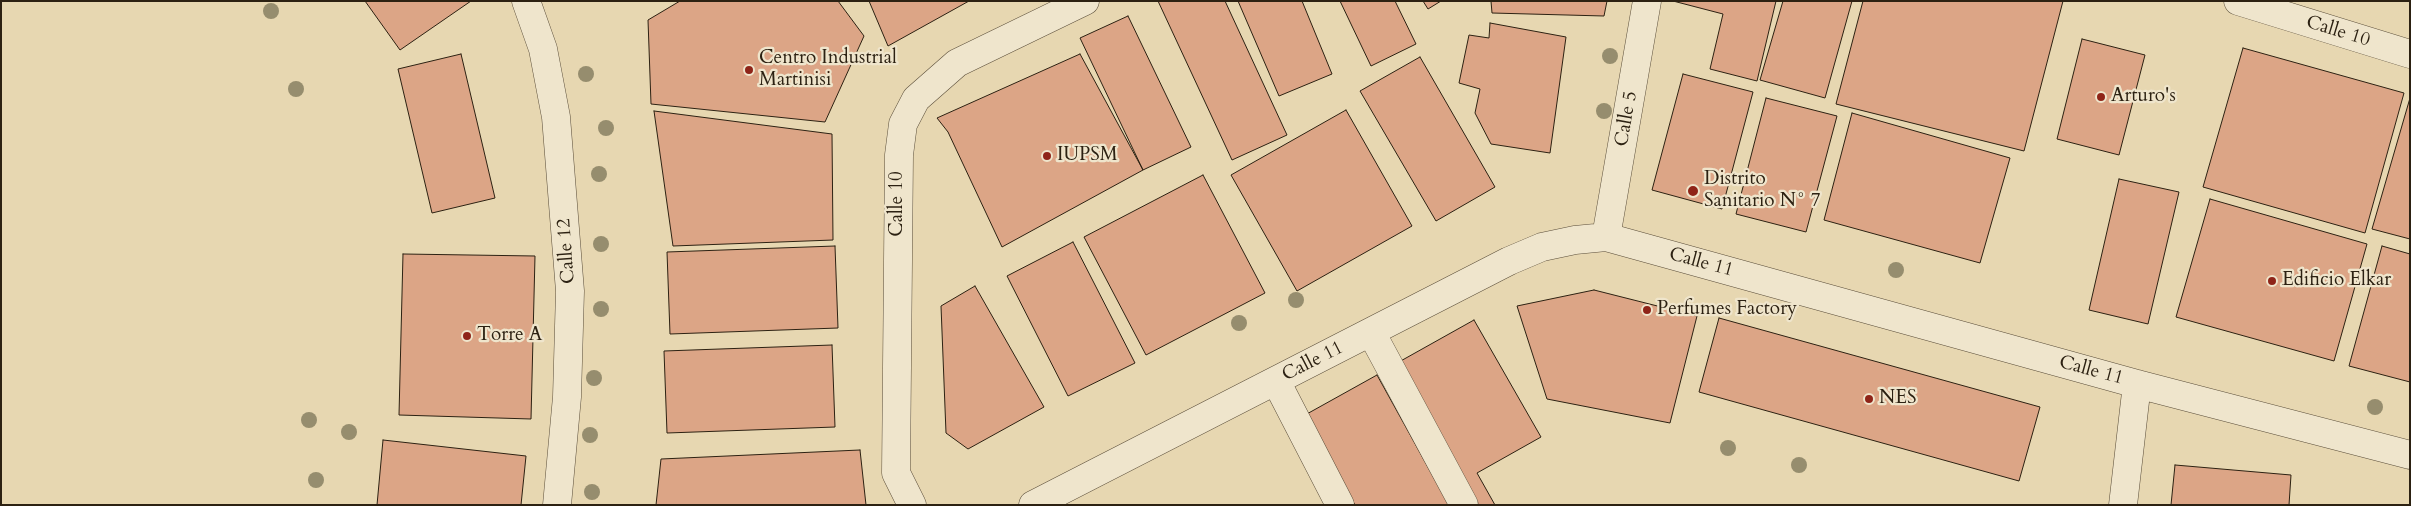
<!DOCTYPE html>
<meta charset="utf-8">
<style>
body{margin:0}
#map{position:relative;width:2411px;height:506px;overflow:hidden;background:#e7d7b1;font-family:Cardo,serif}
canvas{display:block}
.frame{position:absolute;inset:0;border:2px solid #2c2112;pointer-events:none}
</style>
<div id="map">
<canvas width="2411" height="506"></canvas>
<div class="frame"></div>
</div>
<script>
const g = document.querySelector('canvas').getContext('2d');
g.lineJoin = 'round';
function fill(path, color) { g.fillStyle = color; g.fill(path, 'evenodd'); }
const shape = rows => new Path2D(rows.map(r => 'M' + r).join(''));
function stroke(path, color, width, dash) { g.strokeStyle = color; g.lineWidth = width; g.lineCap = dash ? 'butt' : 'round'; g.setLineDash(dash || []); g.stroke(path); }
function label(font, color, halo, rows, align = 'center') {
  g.font = font + ' Cardo,serif'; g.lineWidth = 4.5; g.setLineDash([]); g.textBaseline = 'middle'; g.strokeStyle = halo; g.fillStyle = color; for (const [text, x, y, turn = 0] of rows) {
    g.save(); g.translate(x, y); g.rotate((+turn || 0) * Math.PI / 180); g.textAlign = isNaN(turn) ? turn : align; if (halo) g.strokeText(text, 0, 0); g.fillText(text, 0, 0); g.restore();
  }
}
const building = shape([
 [365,1,471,1,400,50,365,1],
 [680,1,838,1,864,36,825,122,651,104,648,20,680,1],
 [869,1,969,1,888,46,869,1],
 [1158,1,1225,1,1287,135,1232,160,1158,1],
 [1238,1,1302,1,1332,74,1279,96,1238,1],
 [1340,1,1395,1,1416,44,1371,66,1340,1],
 [1423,1,1441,1,1428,9,1423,1],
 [1491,1,1607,1,1604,16,1492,13,1491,1],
 [1673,1,1776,1,1757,81,1710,69,1723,14,1673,1],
 [1783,1,1852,1,1825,98,1760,80,1783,1],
 [1863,1,2063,1,2024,151,1836,104,1863,1],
 [1128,16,1191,147,1143,170,1080,38,1128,16],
 [1490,23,1566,37,1550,153,1491,144,1475,113,1480,89,1459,83,1469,35,1489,38,1490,23],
 [2082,39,2145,55,2119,155,2057,139,2082,39],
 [2243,48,2404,93,2365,233,2203,187,2243,48],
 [461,54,495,198,432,213,398,69,461,54],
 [1080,54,1143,170,1002,247,948,132,937,118,1080,54],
 [1420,57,1495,187,1436,221,1360,91,1420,57],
 [1683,74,1753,92,1722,209,1652,190,1683,74],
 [1766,98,1837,116,1806,232,1736,214,1766,98],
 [2410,98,2410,239,2372,229,2410,98],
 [1346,110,1412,226,1297,291,1231,175,1346,110],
 [654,111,832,134,833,240,673,246,654,111],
 [1852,113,2010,158,1980,263,1824,220,1852,113],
 [1203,175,1265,293,1146,355,1084,237,1203,175],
 [2119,179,2179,192,2148,324,2089,310,2119,179],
 [2210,199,2367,244,2334,361,2176,317,2210,199],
 [1073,242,1135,363,1068,396,1007,276,1073,242],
 [835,246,838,328,670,334,667,252,835,246],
 [2382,246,2410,254,2410,382,2349,366,2382,246],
 [403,254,535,256,531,419,399,415,403,254],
 [975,286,1044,407,968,449,946,433,941,306,975,286],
 [1594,290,1697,316,1670,423,1547,399,1517,306,1594,290],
 [1719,318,2040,407,2019,481,1699,392,1719,318],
 [1474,320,1541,437,1477,473,1495,505,1456,505,1381,372,1474,320],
 [832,345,835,427,667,433,664,351,832,345],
 [1377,375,1449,505,1355,505,1305,415,1377,375],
 [383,440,526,456,521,505,377,505,383,440],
 [860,450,866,505,656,505,661,459,860,450],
 [2175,465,2291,475,2289,505,2171,505,2175,465]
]);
fill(building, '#dca586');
stroke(building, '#2c2112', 1);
const minor = shape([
 [526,1,543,49,556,117,570,291,567,397,557,505],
 [2238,1,2410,54],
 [1606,237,1647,1],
 [1371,332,1464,505],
 [1276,381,1340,505],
 [912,505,896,473,899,155,903,124,916,99,957,63,1085,1],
 [1033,505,1509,261,1542,247,1575,240,1606,237,2137,384,2410,455],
 [2123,505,2137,384]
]);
stroke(minor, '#5b4e3a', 29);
stroke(minor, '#efe5cc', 28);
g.fillStyle = '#968d6e';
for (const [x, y] of [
 [271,11],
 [1610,56],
 [586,74],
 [296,89],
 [1604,111],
 [606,128],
 [599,174],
 [601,244],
 [1896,270],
 [1296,300],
 [601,309],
 [1239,323],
 [594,378],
 [2375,407],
 [309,420],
 [349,432],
 [590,435],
 [1728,448],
 [1799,465],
 [316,480],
 [592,492]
]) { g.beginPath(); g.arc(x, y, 8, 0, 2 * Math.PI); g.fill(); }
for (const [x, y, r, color] of [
 [749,70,5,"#8f2418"],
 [2101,97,5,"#8f2418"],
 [1047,156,5,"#8f2418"],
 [1693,191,6,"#8f2418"],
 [2272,281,5,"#8f2418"],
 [1647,310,5,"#8f2418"],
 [467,336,5,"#8f2418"],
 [1869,399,5,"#8f2418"]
]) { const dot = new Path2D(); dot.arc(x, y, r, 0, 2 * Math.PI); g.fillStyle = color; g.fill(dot); stroke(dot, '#efe5cc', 2); }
label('19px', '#2c2112', '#efe5cc', [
 ["Calle 10",2338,32,17],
 ["Calle 5",1627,119,-80],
 ["Calle 10",898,204,-90],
 ["Calle 12",567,251,-94],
 ["Calle 11",1701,263,15],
 ["Calle 11",1313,362,-27],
 ["Calle 11",2091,371,15]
]);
label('19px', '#2c2112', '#efe5cc', [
 ["Centro Industrial",759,59],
 ["Martinisi",759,81],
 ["Arturo's",2111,97],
 ["IUPSM",1057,156],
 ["Distrito",1704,180],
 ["Sanitario N° 7",1704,202],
 ["Edificio Elkar",2282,281],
 ["Perfumes Factory",1657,310],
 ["Torre A",477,336],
 ["NES",1879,399]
], 'left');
</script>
